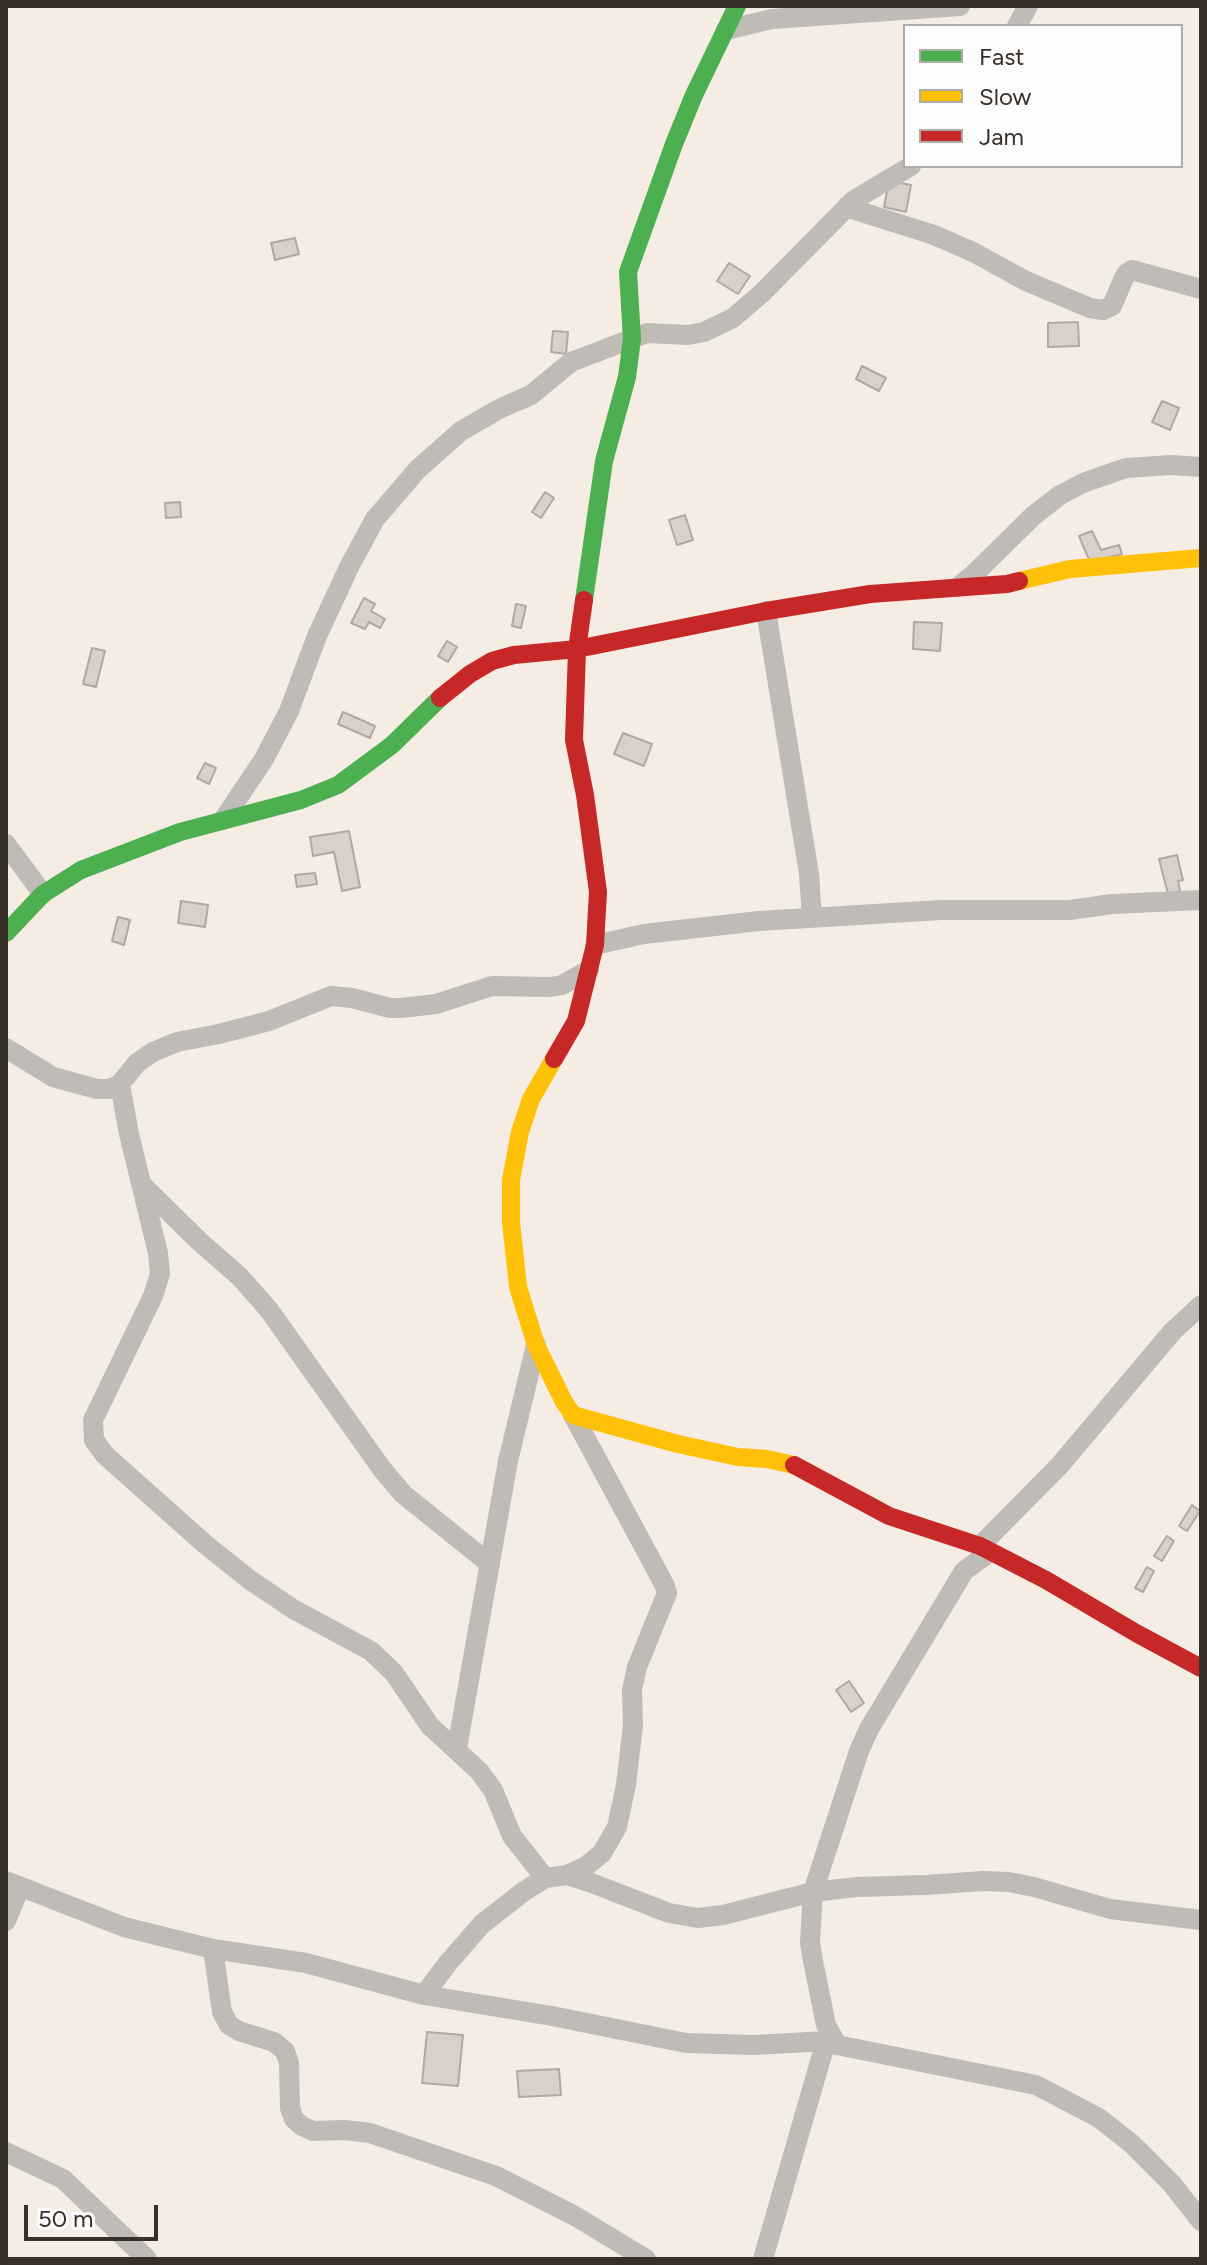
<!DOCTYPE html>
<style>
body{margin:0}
#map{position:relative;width:1207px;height:2265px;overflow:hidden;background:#f5ece4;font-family:Figtree,sans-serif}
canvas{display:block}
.frame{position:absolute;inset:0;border:8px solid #382f28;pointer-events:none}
.legend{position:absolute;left:903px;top:24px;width:280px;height:144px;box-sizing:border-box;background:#fcfcfc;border:2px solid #aeaaa7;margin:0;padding:10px 14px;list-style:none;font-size:24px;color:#382f28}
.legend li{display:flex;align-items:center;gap:16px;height:40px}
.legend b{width:40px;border:2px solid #aeaaa7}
.scale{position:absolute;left:24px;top:2205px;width:134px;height:36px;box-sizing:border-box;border:4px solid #382f28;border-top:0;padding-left:10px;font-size:24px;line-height:28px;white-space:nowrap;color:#382f28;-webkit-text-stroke:6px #fcfcfc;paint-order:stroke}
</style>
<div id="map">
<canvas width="1207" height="2265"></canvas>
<div class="frame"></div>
<ul class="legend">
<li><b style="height:10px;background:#4caf50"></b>Fast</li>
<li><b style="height:10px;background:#ffc107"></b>Slow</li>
<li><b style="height:10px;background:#c62828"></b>Jam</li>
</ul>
<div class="scale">50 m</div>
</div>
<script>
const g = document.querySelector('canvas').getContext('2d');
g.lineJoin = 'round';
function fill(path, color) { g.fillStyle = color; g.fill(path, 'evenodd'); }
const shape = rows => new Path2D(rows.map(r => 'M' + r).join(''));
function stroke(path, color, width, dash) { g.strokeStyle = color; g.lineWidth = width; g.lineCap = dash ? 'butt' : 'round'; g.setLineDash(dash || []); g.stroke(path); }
const building = shape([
 [889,181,911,185,906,212,884,207,889,181],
 [295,238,299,254,275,260,271,243,295,238],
 [729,263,750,276,738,294,717,281,729,263],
 [1078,322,1079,346,1048,347,1048,323,1078,322],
 [553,331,568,332,566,354,551,352,553,331],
 [862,366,886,378,879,391,856,379,862,366],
 [1162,401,1179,408,1170,430,1152,422,1162,401],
 [545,492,554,498,541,518,532,512,545,492],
 [180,502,181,517,166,518,165,503,180,502],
 [685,515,693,540,677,545,669,520,685,515],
 [1092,531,1101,550,1119,545,1122,554,1090,562,1079,536,1092,531],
 [364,598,375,604,371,611,385,619,380,628,369,622,365,629,351,623,364,598],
 [516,604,526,606,521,628,512,626,516,604],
 [914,622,942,623,940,651,913,649,914,622],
 [447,641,457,647,448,662,438,656,447,641],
 [92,648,105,651,96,687,83,684,92,648],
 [343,712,375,726,370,738,338,724,343,712],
 [623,733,652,744,644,766,614,754,623,733],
 [205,763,216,768,209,784,197,778,205,763],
 [349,831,360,887,342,891,334,852,313,856,310,837,349,831],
 [1177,855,1183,880,1178,881,1180,891,1168,894,1159,859,1177,855],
 [315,873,317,884,297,887,295,875,315,873],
 [181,901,208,905,205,927,178,923,181,901],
 [118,917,130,920,124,945,112,941,118,917],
 [1192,1505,1200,1511,1187,1531,1179,1526,1192,1505],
 [1167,1536,1174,1541,1162,1561,1154,1556,1167,1536],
 [1147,1567,1154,1571,1143,1592,1135,1588,1147,1567],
 [849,1681,864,1703,851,1712,836,1690,849,1681],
 [427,2032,463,2035,458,2086,422,2083,427,2032],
 [559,2069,561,2095,519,2097,517,2071,559,2069]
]);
fill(building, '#d8d0c9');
stroke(building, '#b0a8a1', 2);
stroke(shape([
 [1017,26,1028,6],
 [726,30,772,19,960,6],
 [846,207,934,235,973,252,1026,281,1090,308,1103,310,1112,306,1124,278,1127,273,1132,270,1201,289],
 [958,587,974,574,1033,516,1060,495,1083,483,1126,468,1171,465,1201,467],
 [766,611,809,874,812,917],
 [223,820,264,759,289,711,317,636,350,565,375,519,418,469,461,431,501,408,531,395,571,362,647,333,688,335,704,332,733,318,762,293,854,200,911,166],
 [6,844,43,894],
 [595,945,644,934,759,921,941,910,1070,910,1112,904,1201,900],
 [6,1048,53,1077,97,1089,109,1089,120,1084,137,1063,153,1052,177,1042,219,1034,269,1021,331,996,352,998,390,1008,401,1008,436,1004,492,986,551,987,562,985,589,970],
 [120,1084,129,1134,158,1253,160,1274,153,1296,93,1420,94,1440,105,1455,206,1545,250,1580,293,1609,371,1651,394,1673,430,1726,479,1771,493,1790,512,1836,545,1878],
 [143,1186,199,1241,240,1277,269,1310,382,1469,403,1494,490,1564],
 [980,1546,1060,1465,1172,1332,1201,1305],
 [457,1748,508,1461,536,1345],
 [567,1875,585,1867,602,1853,617,1827,626,1785,633,1725,632,1690,637,1667,667,1593,664,1584,573,1415],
 [6,1881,124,1927,213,1949,306,1963,424,1995,552,2016,686,2043,754,2045,826,2041,837,2045,1036,2085,1099,2118,1132,2144,1172,2184,1201,2221],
 [6,1921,20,1887],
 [213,1949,222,2012,229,2025,239,2031,274,2042,285,2051,289,2063,290,2108,294,2119,302,2126,313,2131,344,2130,370,2133,496,2176,575,2216,646,2259],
 [424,1995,448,1963,482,1924,523,1892,545,1878,567,1875,589,1882,669,1913,698,1918,723,1915,813,1892,857,1887,926,1885,983,1881,1009,1882,1034,1887,1110,1909,1201,1920],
 [837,2045,826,2025,813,1961,810,1943,813,1892,859,1751,869,1729,964,1571,990,1552],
 [6,2152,63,2179,147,2259],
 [763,2259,826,2041]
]), '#bfbbb7', 20);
stroke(shape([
 [584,600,604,461,627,377,632,339,628,272,674,144,694,95,737,6],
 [6,933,43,894,81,870,180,832,301,800,338,785,392,745,440,698]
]), '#4caf50', 18);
stroke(shape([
 [1019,581,1070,569,1201,558],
 [554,1059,531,1099,520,1132,511,1180,511,1222,518,1287,536,1345,564,1402,573,1415,678,1444,738,1457,767,1459,794,1465]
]), '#ffc107', 18);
stroke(shape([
 [440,698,470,674,492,661,514,655,577,649,766,611,870,594,1007,584,1019,581],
 [554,1059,576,1021,595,945,598,892,585,795,574,740,577,649,584,600],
 [794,1465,889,1516,980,1546,1046,1580,1136,1633,1201,1668]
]), '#c62828', 18);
</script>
